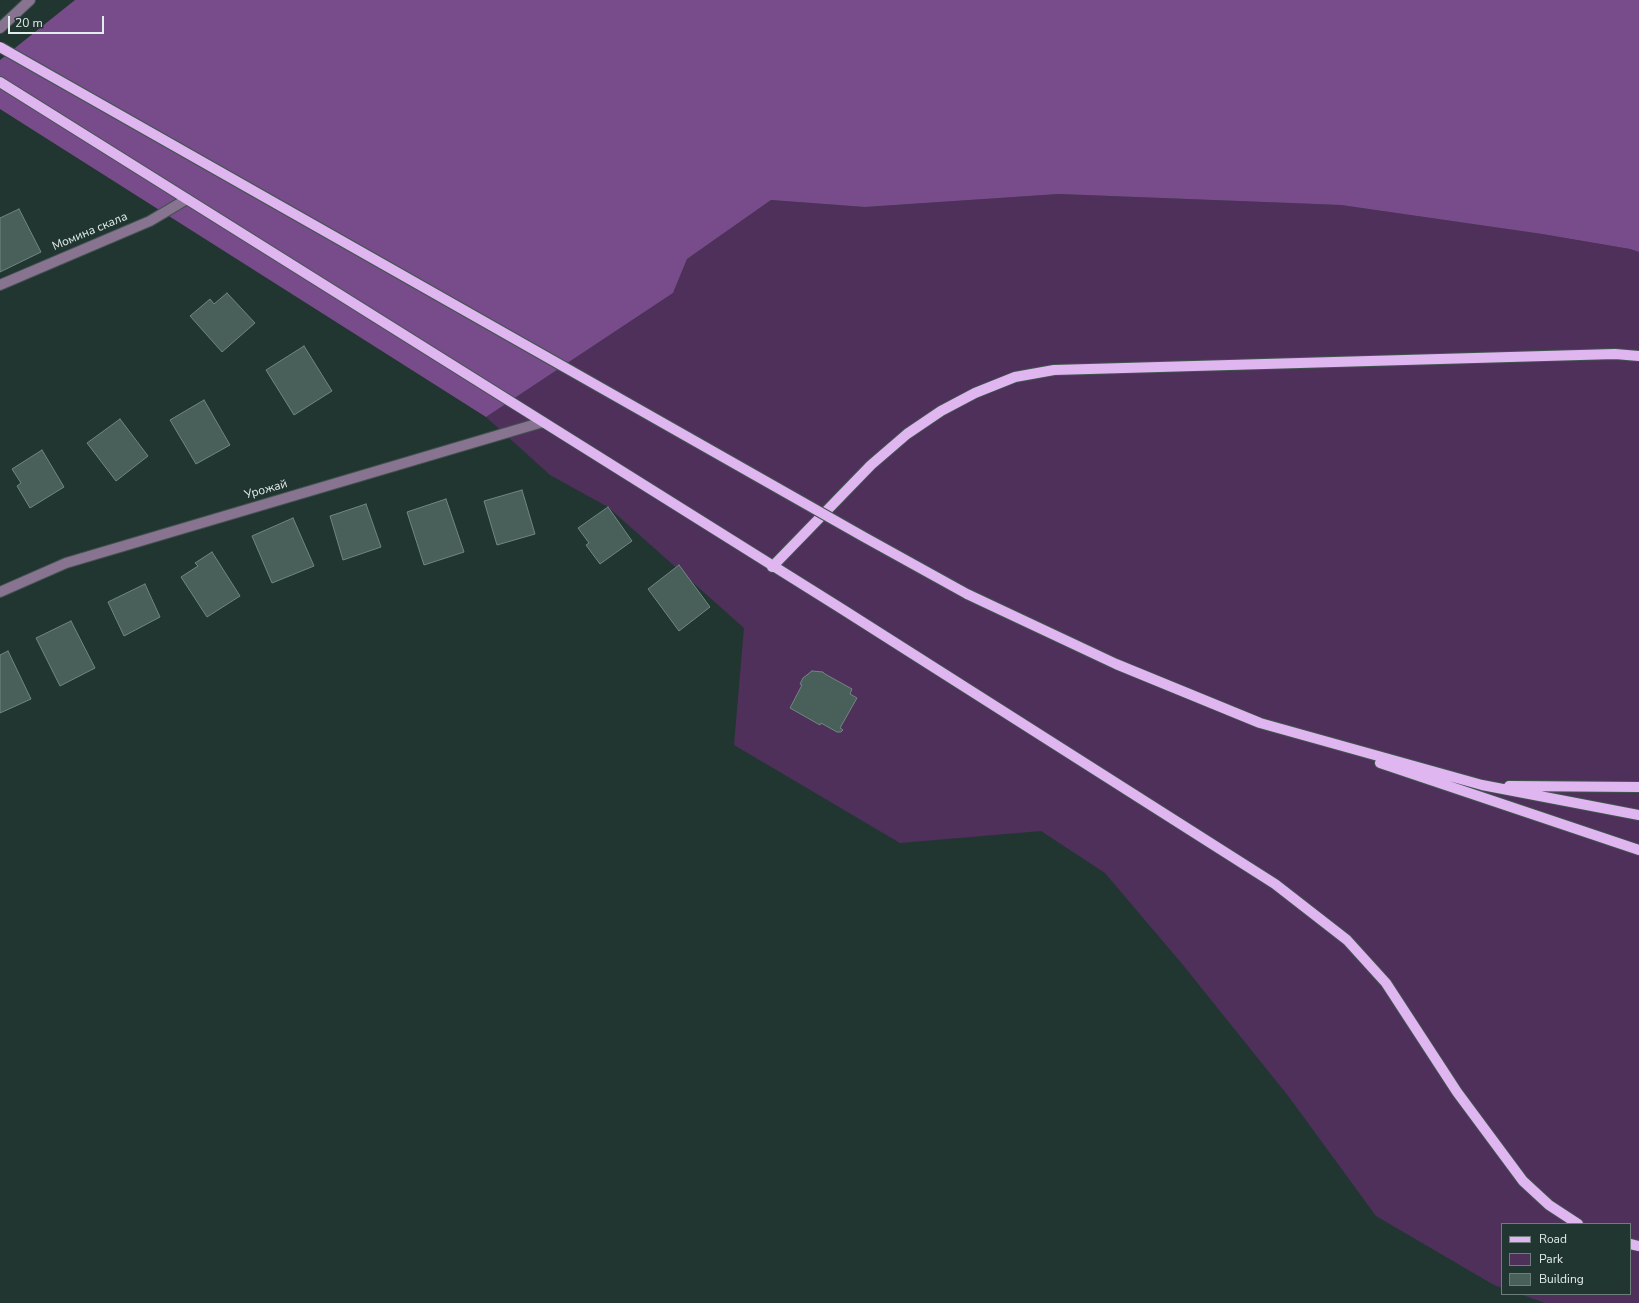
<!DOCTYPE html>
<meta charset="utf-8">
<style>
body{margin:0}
#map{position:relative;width:1639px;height:1303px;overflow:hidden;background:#223631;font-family:"Nunito Sans",sans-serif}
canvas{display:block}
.legend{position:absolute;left:1501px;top:1223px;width:130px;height:72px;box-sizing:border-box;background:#223631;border:1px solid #6e7f7b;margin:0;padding:5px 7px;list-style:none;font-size:12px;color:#e1edea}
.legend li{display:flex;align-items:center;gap:8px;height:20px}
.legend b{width:20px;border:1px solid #6e7f7b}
.scale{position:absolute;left:8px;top:16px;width:96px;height:18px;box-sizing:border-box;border:2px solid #e1edea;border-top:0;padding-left:5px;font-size:12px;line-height:14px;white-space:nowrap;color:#e1edea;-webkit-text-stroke:3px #223631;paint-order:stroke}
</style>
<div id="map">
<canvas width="1639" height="1303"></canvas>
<ul class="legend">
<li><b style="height:5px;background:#e0b6f1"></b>Road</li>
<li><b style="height:11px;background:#4f305b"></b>Park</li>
<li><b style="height:11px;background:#495f59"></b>Building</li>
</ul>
<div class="scale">20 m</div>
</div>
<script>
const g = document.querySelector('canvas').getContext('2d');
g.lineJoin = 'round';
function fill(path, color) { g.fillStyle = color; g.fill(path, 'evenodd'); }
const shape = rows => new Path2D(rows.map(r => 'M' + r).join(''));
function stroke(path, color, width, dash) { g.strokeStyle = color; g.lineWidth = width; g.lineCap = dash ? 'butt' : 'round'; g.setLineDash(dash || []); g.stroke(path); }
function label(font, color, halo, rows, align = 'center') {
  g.font = font + ' "Nunito Sans",sans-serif'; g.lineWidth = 3.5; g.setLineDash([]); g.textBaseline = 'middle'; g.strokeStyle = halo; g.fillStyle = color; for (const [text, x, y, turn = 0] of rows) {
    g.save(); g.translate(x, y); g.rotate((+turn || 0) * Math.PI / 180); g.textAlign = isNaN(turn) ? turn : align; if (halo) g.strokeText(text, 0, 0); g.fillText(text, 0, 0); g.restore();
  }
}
fill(shape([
 [1059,194,1341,205,1542,234,1630,249,1639,252,1639,1303,1545,1303,1520,1294,1630,1294,1630,1224,1502,1224,1502,1288,1494,1285,1376,1216,1289,1097,1183,965,1105,873,1041,831,900,843,734,745,744,628,608,507,550,475,486,417,673,293,687,259,771,200,865,207]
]), '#4f305b');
fill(shape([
 [75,0,1639,0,1639,252,1630,249,1542,234,1341,205,1059,194,865,207,771,200,687,259,673,293,486,417,0,109,0,60]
]), '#784c8a');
const building = shape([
 [19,209,41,252,0,272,0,218,19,209],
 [227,293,255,323,222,352,190,316,210,299,214,304,227,293],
 [304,346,332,391,294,415,266,370,304,346],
 [204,400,230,445,196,464,170,420,204,400],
 [120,419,148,456,116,481,87,443,120,419],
 [42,450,64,487,30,508,17,486,21,483,12,469,42,450],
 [522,490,535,534,497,545,484,501,522,490],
 [446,499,464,552,424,565,407,512,446,499],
 [366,504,381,547,343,560,330,516,366,504],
 [608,507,632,541,600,564,586,545,589,543,578,528,608,507],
 [293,518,314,566,272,583,252,536,293,518],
 [212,552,240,596,207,617,181,577,198,566,195,563,212,552],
 [679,565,710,607,679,631,648,589,679,565],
 [145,584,160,617,124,636,108,602,145,584],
 [71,621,95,668,60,686,36,638,71,621],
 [8,651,31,699,0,713,0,655,8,651],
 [812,671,823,672,825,674,852,689,850,694,857,698,840,728,843,730,841,732,837,732,821,723,820,725,790,708,802,685,800,684,803,678,812,671]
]);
fill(building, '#495f59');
stroke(building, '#708781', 1);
const minor = shape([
 [0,28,30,0],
 [0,285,150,221,187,199],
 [0,592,66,563,543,422]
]);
const major = shape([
 [0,82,842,609,1275,884,1347,940,1386,983,1457,1092,1523,1181,1549,1205,1578,1224],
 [772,567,871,465,907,434,941,411,975,393,1015,377,1054,370,1615,354,1639,356],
 [967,594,1116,664,1260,723,1482,785,1639,815],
 [1380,763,1639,850],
 [1509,786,1639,787],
 [1630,1244,1639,1246]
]);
stroke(minor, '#41534f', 12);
stroke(major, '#41534f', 12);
stroke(minor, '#887491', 10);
stroke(major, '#e0b6f1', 10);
const majorBridge = shape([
 [0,47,864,537,967,594]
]);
stroke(majorBridge, '#41534f', 12, []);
stroke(majorBridge, '#e0b6f1', 10);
label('12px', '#e1edea', '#223631', [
 ["Момина скала",90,232,-23],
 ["Урожай",266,490,-16]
]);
</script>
